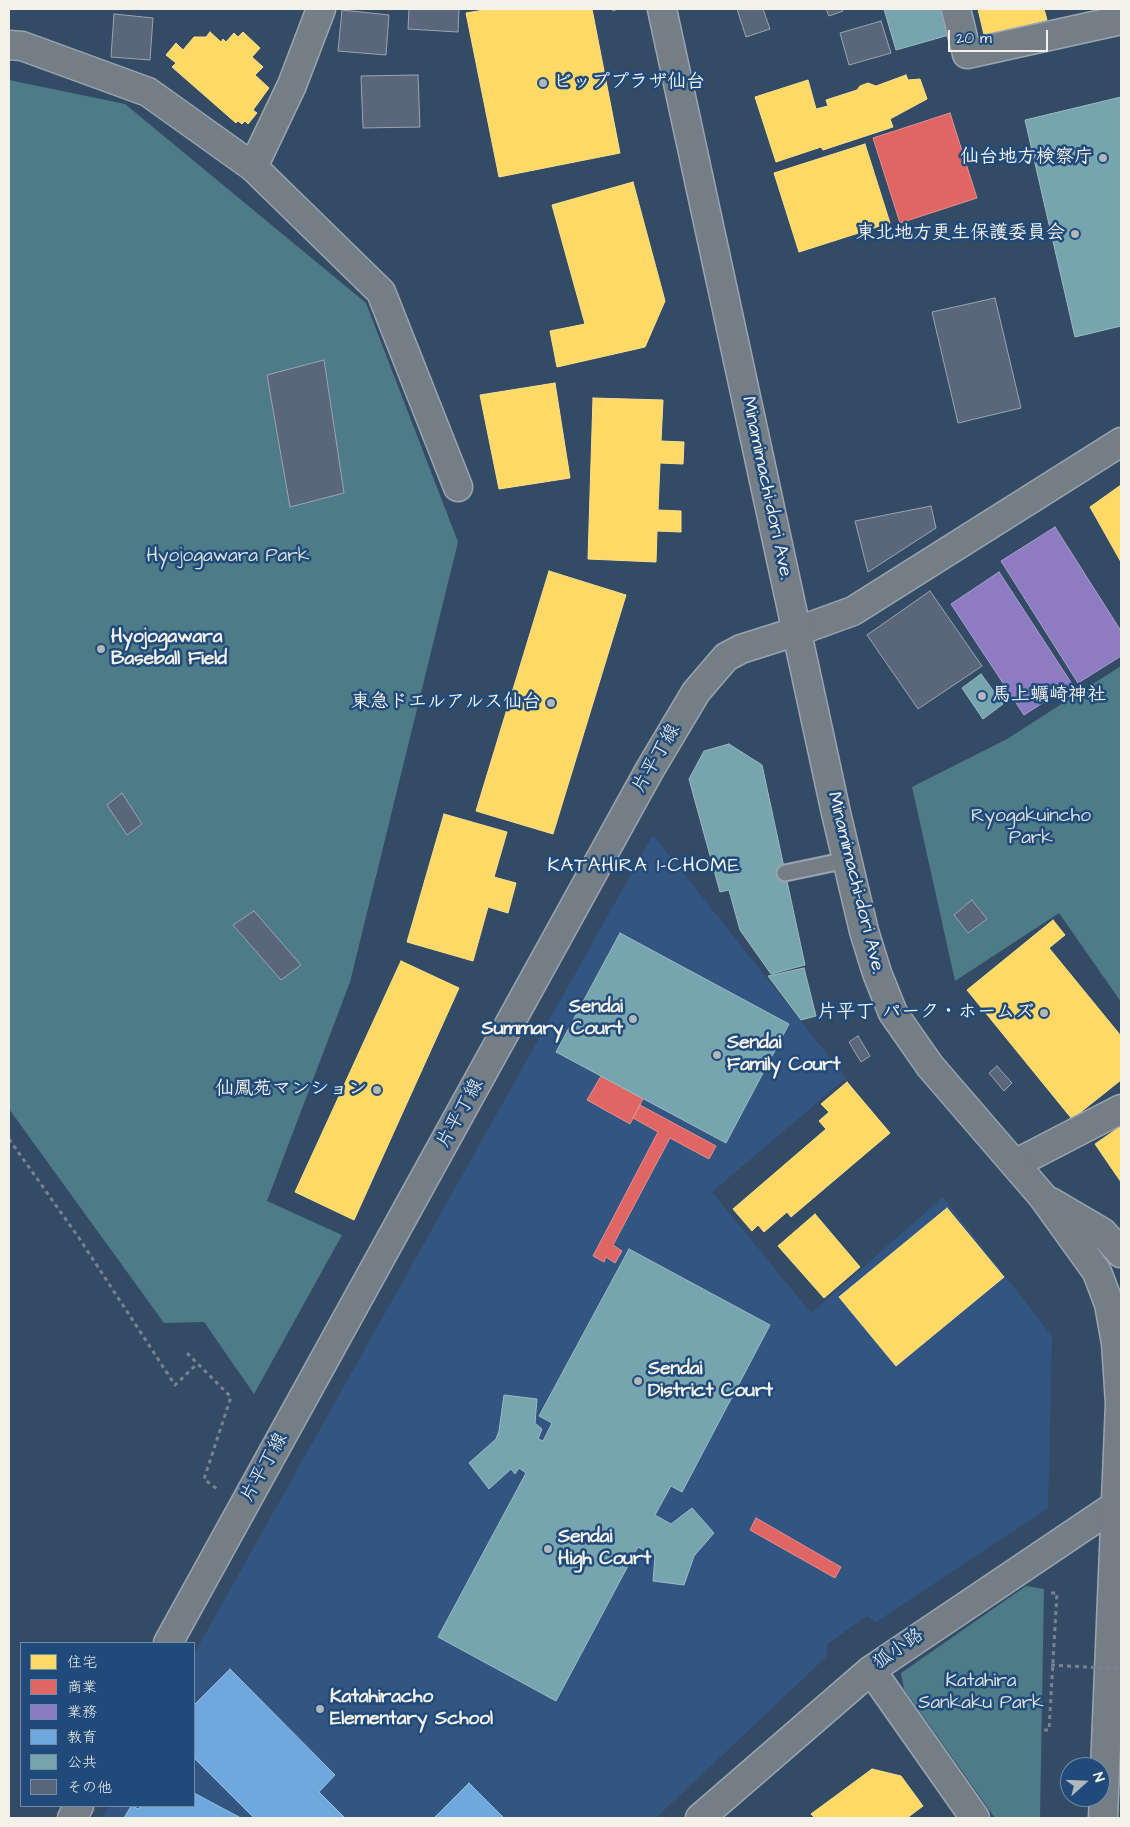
<!DOCTYPE html>
<meta charset="utf-8">
<style>
body{margin:0}
#map{position:relative;width:1130px;height:1827px;overflow:hidden;background:#344b65;font-family:"Architects Daughter","Klee One",sans-serif}
canvas{display:block}
.frame{position:absolute;inset:0;border:10px solid #f4f1e8;pointer-events:none}
.legend{position:absolute;left:20px;top:1642px;width:175px;height:165px;box-sizing:border-box;background:#1f4a7a;border:1px solid #748da6;margin:0;padding:6px 9px;list-style:none;font-size:15px;color:#f4f1e8}
.legend li{display:flex;align-items:center;gap:10px;height:25px}
.legend b{width:25px;border:1px solid #748da6}
.north{position:absolute;left:1060px;top:1757px;width:50px;height:50px;box-sizing:border-box;background:#1f4a7a;border:1px solid #748da6;border-radius:50%;rotate:70deg;font-size:14px;font-weight:700;line-height:20px;text-align:center;color:#f4f1e8}
.north::after{content:'';display:block;margin:auto;width:18px;height:22px;background:#b1b7ba;clip-path:polygon(50% 0,100% 100%,50% 72%,0 100%)}
.scale{position:absolute;left:948px;top:30px;width:100px;height:22px;box-sizing:border-box;border:2px solid #f4f1e8;border-top:0;padding-left:6px;font-size:15px;line-height:18px;white-space:nowrap;color:#f4f1e8;-webkit-text-stroke:4px #1f4a7a;paint-order:stroke}
</style>
<div id="map">
<canvas width="1130" height="1827"></canvas>
<div class="frame"></div>
<ul class="legend">
<li><b style="height:14px;background:#ffd966"></b>住宅</li>
<li><b style="height:14px;background:#e06666"></b>商業</li>
<li><b style="height:14px;background:#8e7cc3"></b>業務</li>
<li><b style="height:14px;background:#6fa8dc"></b>教育</li>
<li><b style="height:14px;background:#76a5af"></b>公共</li>
<li><b style="height:14px;background:#59667b"></b>その他</li>
</ul>
<div class="north">N</div>
<div class="scale">20 m</div>
</div>
<script>
const g = document.querySelector('canvas').getContext('2d');
g.lineJoin = 'round';
function fill(path, color) { g.fillStyle = color; g.fill(path, 'evenodd'); }
const shape = rows => new Path2D(rows.map(r => 'M' + r).join(''));
function stroke(path, color, width, dash) { g.strokeStyle = color; g.lineWidth = width; g.lineCap = dash ? 'butt' : 'round'; g.setLineDash(dash || []); g.stroke(path); }
function label(font, color, halo, rows, align = 'center') {
  g.font = font + ' "Architects Daughter","Klee One",sans-serif'; g.lineWidth = 5; g.setLineDash([]); g.textBaseline = 'middle'; g.strokeStyle = halo; g.fillStyle = color; for (const [text, x, y, turn = 0] of rows) {
    g.save(); g.translate(x, y); g.rotate((+turn || 0) * Math.PI / 180); g.textAlign = isNaN(turn) ? turn : align; if (halo) g.strokeText(text, 0, 0); g.fillText(text, 0, 0); g.restore();
  }
}
fill(shape([
 [653,835,846,1078,712,1192,811,1313,943,1197,1052,1336,1048,1508,876,1622,867,1616,827,1644,826,1657,656,1818,102,1818,109,1806,194,1806,194,1654]
]), '#335582');
fill(shape([
 [9,80,125,104,366,303,458,542,350,982,267,1201,342,1235,254,1394,204,1322,164,1323,9,1109],
 [1121,666,1121,1002,1059,913,955,981,912,787,1007,739],
 [1026,1586,1044,1589,1040,1818,995,1818,904,1689,901,1673]
]), '#4e7b88');
const homes = shape([
 [490,9,592,9,620,153,499,177,466,13,490,9],
 [978,9,1044,9,1047,20,984,35,978,9],
 [210,32,221,42,223,39,226,42,234,33,238,37,243,32,260,48,252,57,263,67,255,75,269,88,253,110,257,113,248,124,245,121,242,124,238,121,236,123,172,67,176,63,166,55,176,43,183,50,194,37,206,37,210,32],
 [906,75,908,80,920,79,927,99,890,119,893,127,823,150,821,147,776,162,755,97,808,80,816,109,828,106,826,100,857,90,860,86,868,83,876,86,906,75],
 [865,144,890,223,799,252,774,173,865,144],
 [633,182,665,301,645,347,557,367,550,331,585,324,552,205,633,182],
 [555,383,570,478,499,489,480,395,555,383],
 [593,398,663,400,661,441,684,442,683,464,660,463,658,510,681,511,681,532,657,531,656,562,588,559,593,398],
 [1121,485,1121,562,1090,507,1121,485],
 [549,571,626,595,553,834,476,811,549,571],
 [444,814,507,832,494,877,516,883,508,913,488,907,473,961,407,942,444,814],
 [1053,920,1065,935,1049,948,1121,1036,1121,1080,1072,1119,967,990,1053,920],
 [401,961,459,988,354,1220,295,1192,401,961],
 [847,1082,890,1133,791,1217,787,1212,764,1232,758,1225,752,1231,733,1209,826,1129,819,1121,829,1112,821,1104,847,1082],
 [1121,1126,1121,1182,1095,1144,1121,1126],
 [947,1208,1004,1277,896,1366,839,1297,947,1208],
 [815,1214,860,1267,824,1298,778,1246,815,1214],
 [872,1769,901,1776,923,1806,907,1818,815,1818,811,1814,872,1769]
]);
fill(homes, '#ffd966');
stroke(homes, '#fce08d', 1);
const shops = shape([
 [950,113,977,198,900,223,873,138,950,113],
 [601,1076,643,1099,630,1124,587,1100,601,1076],
 [640,1105,716,1146,709,1159,670,1138,613,1245,622,1251,615,1263,606,1257,604,1262,593,1256,658,1132,633,1118,640,1105],
 [756,1518,841,1567,835,1578,750,1530,756,1518]
]);
fill(shops, '#e06666');
stroke(shops, '#e6908d', 1);
const offices = shape([
 [1055,527,1121,631,1121,656,1078,683,1001,561,1055,527],
 [999,572,1072,684,1024,715,951,604,999,572]
]);
fill(offices, '#8e7cc3');
stroke(offices, '#ad9fce', 1);
const schools = shape([
 [230,1669,335,1775,319,1792,345,1818,254,1818,194,1758,194,1705,230,1669],
 [469,1783,504,1818,434,1818,469,1783],
 [194,1793,241,1818,124,1818,131,1806,139,1809,140,1806,194,1806,194,1793]
]);
fill(schools, '#6fa8dc');
stroke(schools, '#97bee0', 1);
const public = shape([
 [884,9,941,9,949,35,896,50,884,9],
 [1121,97,1121,326,1075,337,1025,120,1121,97],
 [981,674,1003,704,983,719,962,688,981,674],
 [729,744,762,765,805,965,771,974,740,930,729,890,720,892,689,779,704,751,729,744],
 [620,933,789,1024,726,1143,556,1052,620,933],
 [804,968,816,1016,801,1020,768,976,804,968],
 [629,1249,770,1325,682,1492,671,1486,655,1515,671,1524,692,1508,714,1533,694,1556,684,1585,653,1581,655,1556,638,1547,556,1701,438,1637,526,1473,519,1468,515,1474,511,1469,489,1489,469,1463,496,1439,499,1431,504,1395,537,1399,535,1423,542,1429,538,1439,543,1441,552,1423,539,1416,629,1249]
]);
fill(public, '#76a5af');
stroke(public, '#9cbcc0', 1);
const building = shape([
 [409,9,459,9,458,32,408,29,409,9],
 [737,9,763,9,770,29,746,37,737,9],
 [826,9,842,9,843,11,829,16,826,9],
 [342,10,389,15,386,55,338,51,342,10],
 [114,14,153,18,150,60,111,57,114,14],
 [881,21,891,53,849,65,840,33,881,21],
 [418,75,420,127,363,128,361,76,418,75],
 [995,298,1021,408,958,423,932,312,995,298],
 [324,360,344,493,290,507,267,375,324,360],
 [931,506,936,528,868,572,855,521,931,506],
 [930,591,982,666,918,709,867,635,930,591],
 [122,793,142,824,127,835,107,805,122,793],
 [972,900,987,919,968,933,954,915,972,900],
 [254,911,301,965,281,980,233,925,254,911],
 [858,1036,870,1056,861,1062,849,1042,858,1036],
 [997,1066,1012,1083,1004,1091,989,1073,997,1066]
]);
fill(building, '#59667b');
stroke(building, '#9ba5af', 1);
const service = shape([
 [785,873,847,860]
]);
const minor = shape([
 [956,9,967,54,1121,20],
 [9,45,22,46,148,92,253,167,381,292,458,487],
 [253,167,292,85,321,9],
 [798,631,853,611,1121,442],
 [1015,1164,1121,1109],
 [871,1670,975,1818],
 [700,1818,871,1670,1116,1505]
]);
const tertiary = shape([
 [662,9,836,813,864,931,877,973,893,1013,930,1066,1043,1197,1097,1272,1109,1304,1116,1343,1120,1403,1103,1818],
 [1051,1202,1102,1232,1121,1253],
 [168,1643,649,771,696,692,726,657,741,649,798,631],
 [72,1818,79,1806]
]);
stroke(service, '#9ba5af', 19);
stroke(minor, '#9ba5af', 31);
stroke(tertiary, '#9ba5af', 31);
stroke(shape([
 [612,10,618,9],
 [9,1139,79,1238,175,1385,197,1364],
 [187,1353,231,1397,204,1479,217,1489],
 [1044,1730,1049,1730,1057,1593,1051,1593]
]), '#78838f', 3, [4, 4]);
stroke(service, '#737e87', 15);
stroke(minor, '#737e87', 28);
stroke(tertiary, '#737e87', 28);
stroke(shape([
 [1051,1665,1121,1669]
]), '#78838f', 3, [4, 4]);
for (const [x, y, r, color] of [
 [543,83,5,"#b1b7ba"],
 [1103,158,5,"#b1b7ba"],
 [1075,234,5,"#b1b7ba"],
 [101,649,5,"#b1b7ba"],
 [982,696,5,"#b1b7ba"],
 [551,703,5,"#b1b7ba"],
 [1044,1013,5,"#b1b7ba"],
 [633,1019,5,"#b1b7ba"],
 [717,1055,5,"#b1b7ba"],
 [377,1090,5,"#b1b7ba"],
 [638,1381,5,"#b1b7ba"],
 [548,1549,5,"#b1b7ba"],
 [320,1709,5,"#b1b7ba"]
]) { const dot = new Path2D(); dot.arc(x, y, r, 0, 2 * Math.PI); g.fillStyle = color; g.fill(dot); stroke(dot, '#1f4a7a', 2); }
label('bold 19px', '#f4f1e8', '#1f4a7a', [
 ["ビッププラザ仙台",553,83],
 ["仙台地方検察庁",1093,158,"right"],
 ["東北地方更生保護委員会",1065,234,"right"],
 ["Hyojogawara",111,638],
 ["Baseball Field",111,660],
 ["馬上蠣崎神社",992,696],
 ["東急ドエルアルス仙台",541,703,"right"],
 ["Sendai",623,1008,"right"],
 ["Summary Court",623,1030,"right"],
 ["片平丁 パーク・ホームズ",1034,1013,"right"],
 ["Sendai",727,1044],
 ["Family Court",727,1066],
 ["仙鳳苑マンション",367,1090,"right"],
 ["Sendai",648,1370],
 ["District Court",648,1392],
 ["Sendai",558,1538],
 ["High Court",558,1560],
 ["Katahiracho",330,1698],
 ["Elementary School",330,1720]
], 'left');
label('19px', '#f4f1e8', '#1f4a7a', [
 ["Minamimachi-dori Ave.",766,488,78],
 ["片平丁線",657,759,-60],
 ["Minamimachi-dori Ave.",855,883,76],
 ["片平丁線",461,1114,-61],
 ["片平丁線",265,1468,-61],
 ["狐小路",899,1650,-35]
]);
label('19px', '#dce0da', '#1f4a7a', [
 ["Hyojogawara Park",228,557],
 ["Ryogakuincho",1031,817],
 ["Park",1031,839],
 ["Katahira",981,1682],
 ["Sankaku Park",981,1704]
]);
g.letterSpacing = '1px';
label('20px', '#f4f1e8', '#1f4a7a', [
 ["KATAHIRA 1-CHOME",644,867]
]);
g.letterSpacing = '0px';
</script>
